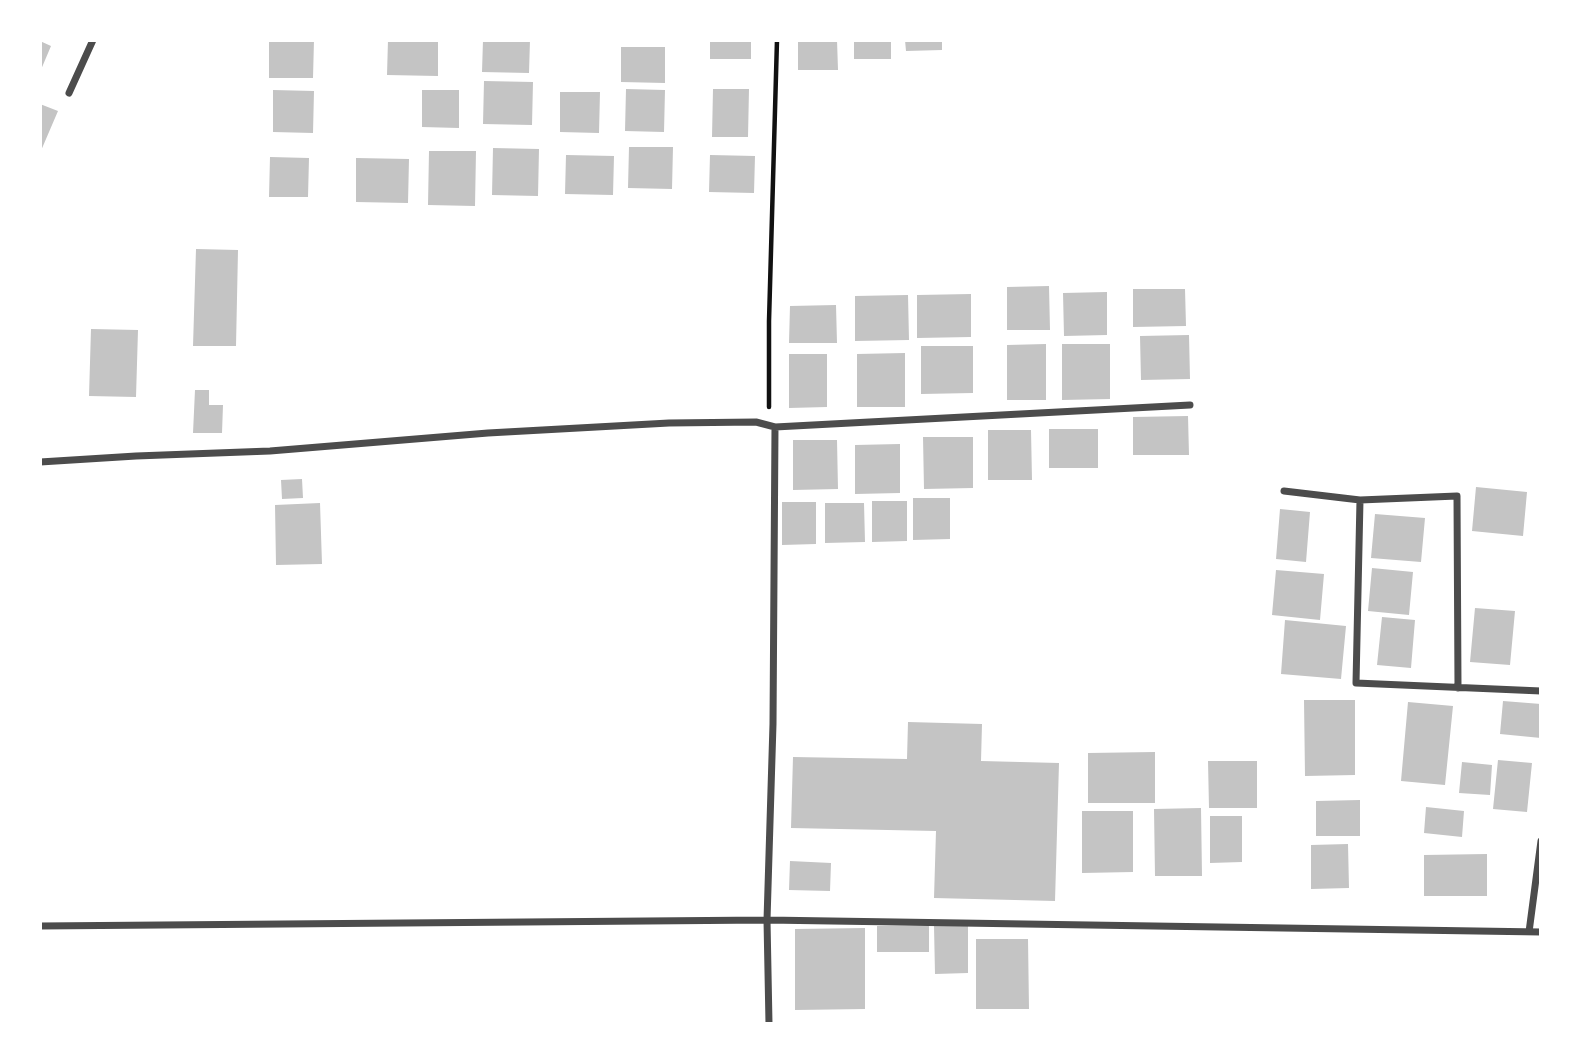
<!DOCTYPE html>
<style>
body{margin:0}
#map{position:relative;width:1581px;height:1064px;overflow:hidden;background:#fff;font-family:Figtree,sans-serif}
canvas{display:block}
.frame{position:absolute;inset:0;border:42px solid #fff;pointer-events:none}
</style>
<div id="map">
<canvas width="1581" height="1064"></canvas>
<div class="frame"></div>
</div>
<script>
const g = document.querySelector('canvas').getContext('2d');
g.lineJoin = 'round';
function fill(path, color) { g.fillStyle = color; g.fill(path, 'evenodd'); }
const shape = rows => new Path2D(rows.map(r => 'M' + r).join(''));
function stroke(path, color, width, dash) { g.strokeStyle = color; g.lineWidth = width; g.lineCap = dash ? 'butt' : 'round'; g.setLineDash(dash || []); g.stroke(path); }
fill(shape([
 [269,40,314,40,313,78,269,78],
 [388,40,438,40,438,76,387,75],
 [483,40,530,40,529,73,482,72],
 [710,40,751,40,751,59,710,59],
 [798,40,837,40,838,70,798,70],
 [854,40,891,40,891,59,854,59],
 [905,40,942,40,942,50,906,51],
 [40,41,51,46,40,72],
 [621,47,665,47,665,83,621,82],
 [484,81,533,82,532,125,483,124],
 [626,89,665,90,664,132,625,131],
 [713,89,749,89,748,137,712,137],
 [273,90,314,91,313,133,273,132],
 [422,90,459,90,459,128,422,127],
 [560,92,600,92,599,133,560,132],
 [40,104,58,111,40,153],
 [629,147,673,147,672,189,628,188],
 [493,148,539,149,538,196,492,195],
 [429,151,476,151,475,206,428,205],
 [566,155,614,156,613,195,565,194],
 [710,155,755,156,754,193,709,192],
 [270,157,309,158,308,197,269,197],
 [356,158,409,159,408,203,356,202],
 [196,249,238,250,236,346,193,346],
 [1049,286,1050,330,1007,330,1007,287],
 [1133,289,1185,289,1186,326,1133,327],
 [1107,292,1107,335,1064,336,1063,293],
 [971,294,971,337,917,338,917,295],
 [908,295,909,340,855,341,855,296],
 [836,305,837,343,789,343,790,306],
 [91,329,138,330,136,397,89,396],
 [1189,335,1190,379,1141,380,1140,336],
 [1046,344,1046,400,1007,400,1007,345],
 [1062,344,1110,344,1110,399,1062,400],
 [921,346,973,346,973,393,921,394],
 [905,353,905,407,857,407,857,354],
 [789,354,827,354,827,407,789,408],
 [195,390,209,390,209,405,223,405,222,433,193,433],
 [1188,416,1189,455,1133,455,1133,417],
 [1049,429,1098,429,1098,468,1049,468],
 [988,430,1031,430,1032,480,988,480],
 [923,437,973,437,973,488,924,489],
 [793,440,837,440,838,489,793,490],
 [900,444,900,493,855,494,855,445],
 [302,479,303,498,282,499,281,480],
 [1476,487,1527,492,1523,536,1472,531],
 [913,498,950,498,950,539,913,540],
 [872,501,907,501,907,541,872,542],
 [782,502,816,502,816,544,782,545],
 [320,503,322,564,276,565,275,505],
 [825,503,864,503,865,542,825,543],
 [1280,509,1310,512,1306,562,1276,559],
 [1375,514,1425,518,1421,562,1371,558],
 [1372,568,1413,572,1409,615,1368,611],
 [1276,570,1324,574,1320,620,1272,615],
 [1475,608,1515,611,1510,665,1470,662],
 [1382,617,1415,620,1411,668,1377,665],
 [1285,620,1346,626,1341,679,1281,674],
 [1304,700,1355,700,1355,775,1305,776],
 [1503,701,1541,704,1541,738,1500,734],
 [1408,702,1453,706,1445,785,1401,781],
 [908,722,982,724,981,761,1059,763,1055,901,934,898,936,831,791,828,793,757,907,759],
 [1155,752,1155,803,1088,803,1088,753],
 [1498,760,1532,763,1527,812,1493,809],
 [1208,761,1257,761,1257,808,1209,808],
 [1462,762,1492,765,1490,795,1459,793],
 [1360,800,1360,836,1316,836,1316,801],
 [1426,807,1464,811,1462,837,1424,833],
 [1201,808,1202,876,1155,876,1154,809],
 [1082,811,1133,811,1133,872,1082,873],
 [1210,816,1242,816,1242,862,1210,863],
 [1348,844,1349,888,1311,889,1311,845],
 [1487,854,1487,896,1424,896,1424,855],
 [790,861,831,863,830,891,789,890],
 [877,926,929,926,929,952,877,952],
 [934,926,968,926,968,973,935,974],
 [865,928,865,1009,795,1010,795,929],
 [976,939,1028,939,1029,1009,976,1009]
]), '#c4c4c4');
stroke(shape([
 [769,407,769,321,777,40]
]), '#111', 4.5);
stroke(shape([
 [69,93,93,40],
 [40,462,136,456,270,451,488,433,669,423,756,422,775,427,1190,405],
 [1284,491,1360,500],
 [1458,688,1457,496,1360,500,1356,683,1541,691],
 [40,926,767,920,1541,932],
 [1529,932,1541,841],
 [769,1024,767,920,773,724,775,427]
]), '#4c4c4c', 7);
</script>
